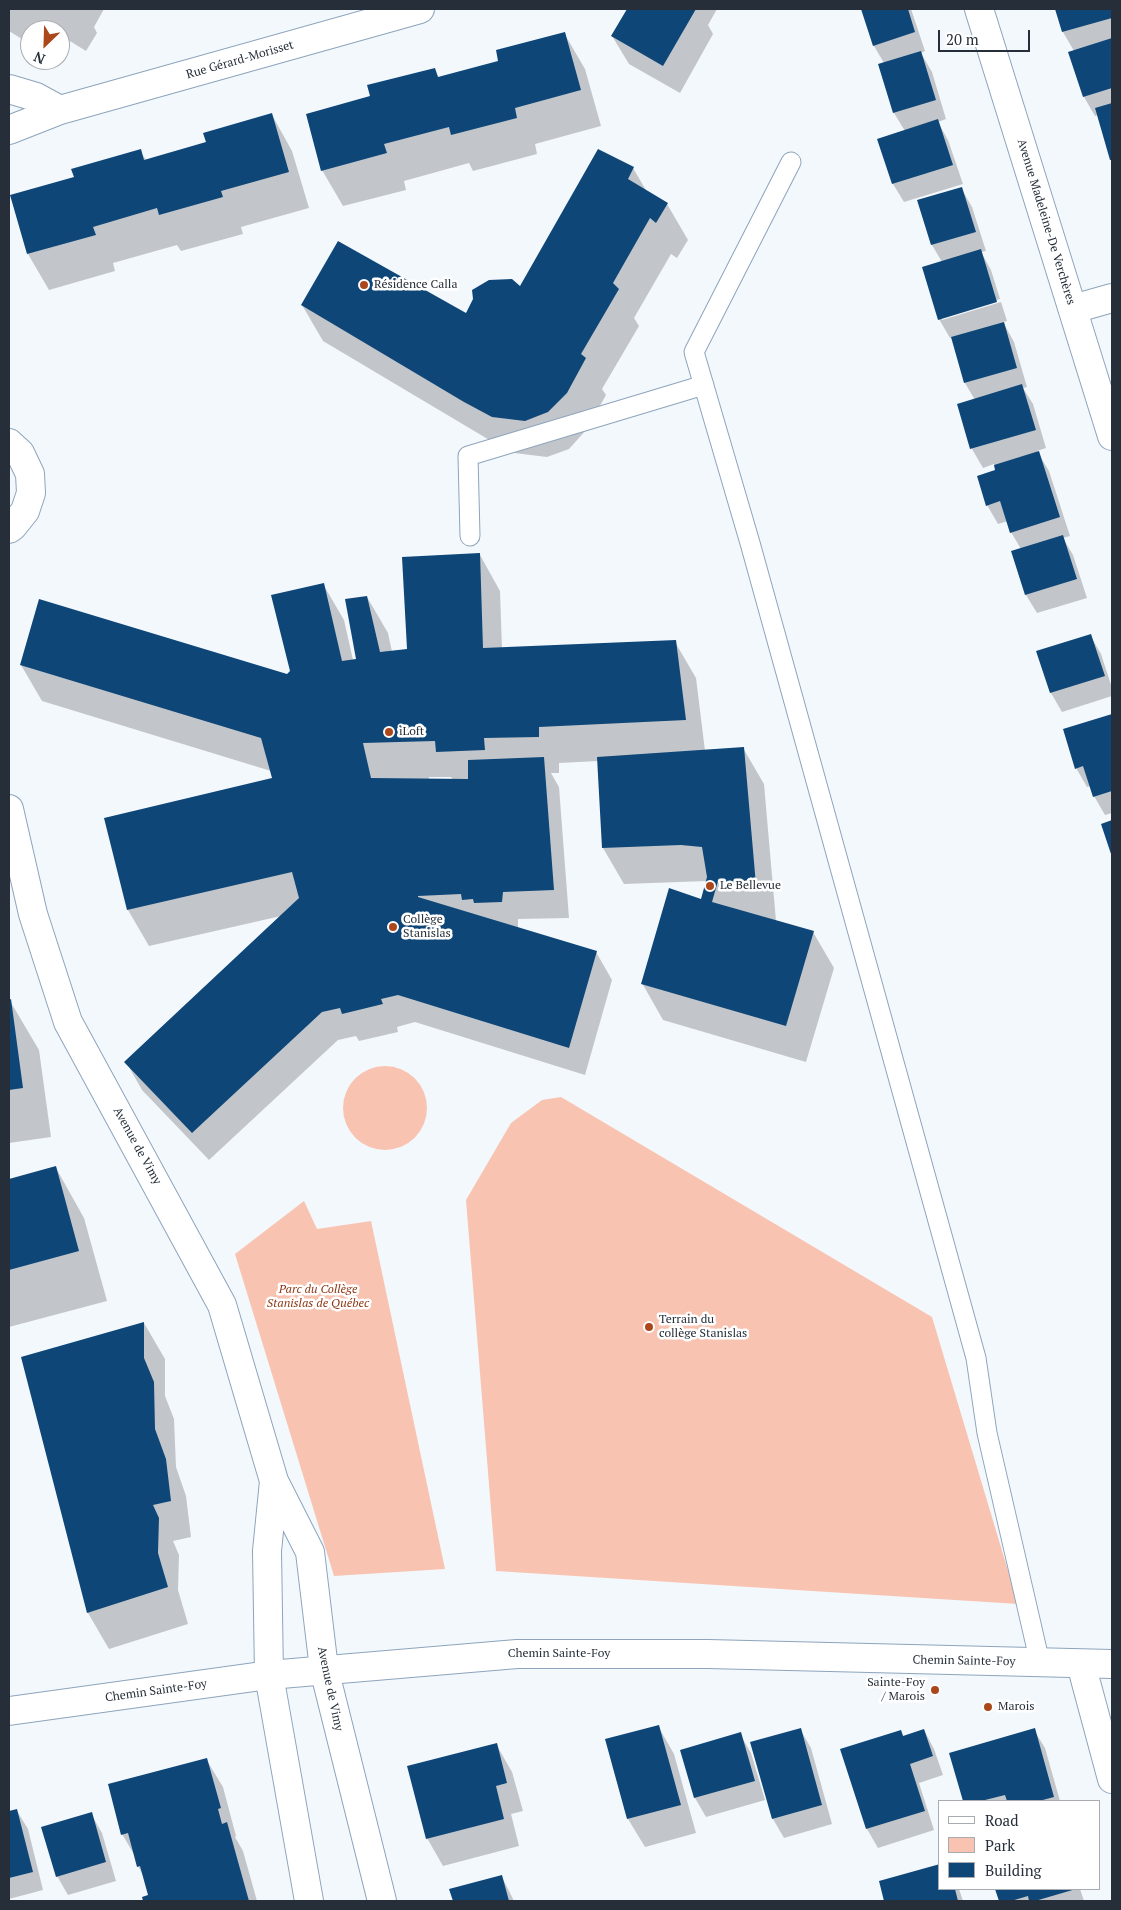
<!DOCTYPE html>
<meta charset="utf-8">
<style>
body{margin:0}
#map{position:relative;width:1121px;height:1910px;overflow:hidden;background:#f3f8fd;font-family:"PT Serif",serif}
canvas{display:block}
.frame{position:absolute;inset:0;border:10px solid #262f39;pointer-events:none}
.legend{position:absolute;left:938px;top:1800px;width:162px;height:90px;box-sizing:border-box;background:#fff;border:1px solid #a8acb0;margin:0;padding:6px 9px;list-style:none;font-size:15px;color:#262f39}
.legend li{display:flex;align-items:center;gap:10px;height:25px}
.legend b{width:25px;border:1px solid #a8acb0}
.north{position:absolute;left:20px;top:20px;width:50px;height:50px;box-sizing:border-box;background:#fff;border:1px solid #a8acb0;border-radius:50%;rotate:204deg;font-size:14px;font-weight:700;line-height:20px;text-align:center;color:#262f39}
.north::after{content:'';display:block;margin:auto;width:18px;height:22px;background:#ac471b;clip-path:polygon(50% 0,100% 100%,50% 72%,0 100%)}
.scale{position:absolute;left:938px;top:30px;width:92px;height:22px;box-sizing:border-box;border:2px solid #262f39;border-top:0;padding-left:6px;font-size:15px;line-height:18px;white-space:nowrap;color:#262f39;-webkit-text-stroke:4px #fff;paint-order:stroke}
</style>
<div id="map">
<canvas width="1121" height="1910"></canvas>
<div class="frame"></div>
<ul class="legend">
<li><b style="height:6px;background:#fff"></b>Road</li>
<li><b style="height:14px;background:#f8c4b1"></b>Park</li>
<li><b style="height:14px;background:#0e4678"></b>Building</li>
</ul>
<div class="north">N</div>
<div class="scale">20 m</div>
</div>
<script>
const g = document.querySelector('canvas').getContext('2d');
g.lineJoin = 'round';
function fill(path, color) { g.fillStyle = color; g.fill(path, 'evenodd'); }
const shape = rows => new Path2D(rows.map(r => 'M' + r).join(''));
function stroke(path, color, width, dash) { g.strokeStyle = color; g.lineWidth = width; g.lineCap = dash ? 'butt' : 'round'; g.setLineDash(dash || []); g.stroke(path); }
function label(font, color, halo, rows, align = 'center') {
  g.font = font + ' "PT Serif",serif'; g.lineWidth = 5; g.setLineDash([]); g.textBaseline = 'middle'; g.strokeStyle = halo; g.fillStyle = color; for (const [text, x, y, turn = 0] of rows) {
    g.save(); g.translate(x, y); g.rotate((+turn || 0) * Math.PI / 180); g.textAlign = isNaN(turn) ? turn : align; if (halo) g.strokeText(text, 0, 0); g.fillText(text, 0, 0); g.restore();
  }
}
fill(shape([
 '343 1108a42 42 0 1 1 84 0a42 42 0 1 1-84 0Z',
 [561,1097,932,1317,1018,1604,496,1571,466,1200,511,1123,542,1100],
 [304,1201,317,1229,371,1221,445,1569,334,1576,235,1254]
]), '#f8c4b1');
fill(shape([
 [9,9,104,9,94,27,97,33,86,51,60,35,60,30,30,30,30,44,9,31],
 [628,9,717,9,708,25,713,34,680,93,629,64,612,36],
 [862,9,911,9,925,51,921,53,932,72,946,119,938,122,948,140,963,184,904,202,893,184,879,140,905,131,894,113,884,63,874,46],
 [1056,9,1112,9,1112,161,1098,115,1095,116,1084,97,1070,53,1074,51,1063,32],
 [564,33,585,69,601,126,535,144,537,154,473,171,469,163,404,181,406,190,343,206,322,170,372,97,434,69,439,78,500,62],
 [272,115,292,151,309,208,241,227,243,234,181,251,177,245,113,263,115,271,49,290,28,254,12,196,75,178,140,151,146,160,207,143],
 [633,168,647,192,667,204,688,240,677,258,671,254,634,318,639,326,602,389,606,395,587,429,569,449,547,457,514,453,486,438,323,341,302,305,467,315,520,288],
 [961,188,972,207,986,251,981,252,991,270,1000,299,942,317,942,320,1001,302,1007,321,1003,322,1014,342,1027,387,1023,388,1033,404,1046,448,1037,451,1049,471,1070,536,1063,538,1073,555,1087,598,1037,613,1026,595,1021,549,1011,532,1008,521,998,524,987,505,997,471,994,464,983,468,972,449,958,405,975,400,965,383,953,337,950,338,939,319,942,262,932,245,919,201],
 [480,555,500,591,502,649,675,642,696,678,705,751,743,748,764,784,776,921,813,932,834,968,806,1062,663,1020,642,983,702,901,707,881,624,884,603,848,598,761,559,763,559,773,551,773,559,787,569,918,518,919,518,928,596,952,612,980,585,1075,415,1022,397,1027,398,1032,359,1041,356,1036,338,1040,209,1160,142,1090,126,1062,281,916,149,946,128,910,273,778,271,771,42,701,21,665,287,676,291,672,323,584,344,620,353,660,358,660,367,597,388,633,392,652,408,651],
 [429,777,451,777,453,780,429,780],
 [1090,635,1101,654,1112,688,1112,696,1062,712,1051,693,1038,652],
 [1112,715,1112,813,1105,815,1094,796,1091,786,1087,787,1076,768,1064,730],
 [9,1001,10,1001,39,1050,51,1137,9,1143],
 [56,1168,84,1218,107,1301,9,1327,9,1180],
 [144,1323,165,1359,165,1396,174,1419,176,1467,186,1496,191,1537,173,1541,179,1555,178,1590,188,1624,109,1649,88,1613,23,1358],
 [658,1726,674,1754,696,1833,645,1847,628,1819],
 [800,1729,811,1748,832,1824,784,1838,773,1819,751,1743],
 [924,1730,934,1749,943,1775,919,1783,934,1830,878,1848,867,1829,901,1731,904,1737],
 [1034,1730,1045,1748,1060,1801,964,1801,951,1754],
 [740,1734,751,1753,765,1800,706,1817,695,1798,681,1751],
 [496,1744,512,1772,523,1811,511,1814,519,1846,443,1866,427,1838],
 [206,1759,223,1787,236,1836,235,1837,243,1851,257,1901,145,1901,144,1898,150,1896,145,1879,138,1866,135,1856,122,1834],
 [17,1811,28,1829,43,1890,9,1899,9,1813],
 [91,1814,102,1833,116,1881,68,1895,57,1876],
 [502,1877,514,1901,454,1901,451,1890],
 [880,1882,940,1889,959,1889,963,1901,886,1901],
 [996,1889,1080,1889,1084,1901,1000,1901]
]), '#0003');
fill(shape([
 [627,9,696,9,663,66,611,36],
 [861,9,908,9,915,32,873,46],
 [1055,9,1112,9,1112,18,1062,32],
 [565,32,581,90,515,108,517,118,451,135,449,127,384,144,387,153,321,171,306,114,370,96,367,85,435,68,438,77,498,61,496,50],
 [1112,38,1112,88,1083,97,1068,52],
 [921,51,936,100,893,113,878,64],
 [1112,103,1112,160,1110,160,1095,108],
 [272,113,289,172,221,191,223,197,159,215,157,208,93,227,96,235,27,254,10,195,74,177,71,169,141,149,144,160,206,142,203,133],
 [938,119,953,165,892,184,877,139],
 [598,149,634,167,628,179,668,203,656,223,650,218,613,283,619,289,581,354,586,358,567,393,548,412,525,421,492,417,464,402,301,305,338,241,466,313,473,299,472,290,489,280,512,279,520,286],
 [962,187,976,232,931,245,917,200],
 [981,249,997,302,938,320,922,267],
 [1004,322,1017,368,964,383,951,337],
 [1022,384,1036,430,970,449,957,404],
 [1039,451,1060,517,1010,533,1000,501,986,506,977,476,995,470,994,465],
 [1063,535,1077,579,1025,595,1011,551],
 [480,553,483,648,676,640,686,720,539,727,539,737,484,738,485,750,436,752,435,741,363,743,371,778,468,779,468,760,544,757,554,890,503,892,502,902,474,903,473,899,462,900,461,894,418,896,418,897,597,951,569,1048,398,995,381,999,383,1004,342,1014,340,1008,322,1012,192,1133,124,1062,299,898,292,872,127,910,104,818,272,778,261,738,20,665,39,599,287,674,290,671,271,595,324,583,342,661,356,659,345,599,367,596,380,652,407,649,402,557],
 [1091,634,1105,676,1050,693,1036,651],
 [1112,714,1112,791,1093,797,1083,766,1075,769,1063,729],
 [744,747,756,885,718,881,712,902,814,931,786,1026,641,984,669,888,701,899,707,877,702,847,681,845,602,848,597,757],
 [1112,820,1112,857,1101,824],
 [11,999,23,1088,9,1090,9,1000],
 [56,1166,79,1251,9,1270,9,1179],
 [144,1322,144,1358,154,1382,155,1429,166,1459,171,1501,153,1505,159,1518,158,1553,168,1587,87,1613,21,1357],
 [659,1725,681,1805,627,1819,605,1739],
 [801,1728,822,1805,772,1819,750,1742],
 [1035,1728,1054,1797,1039,1801,1007,1801,1005,1795,981,1801,963,1801,949,1753],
 [924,1729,933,1756,910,1764,925,1811,866,1829,840,1749,901,1730,903,1736],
 [741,1732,755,1781,694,1798,680,1750],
 [497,1743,507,1783,496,1786,504,1819,426,1839,407,1766],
 [207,1758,221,1808,218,1809,222,1824,227,1822,249,1901,143,1901,142,1897,148,1895,140,1866,137,1867,128,1833,121,1835,108,1784],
 [17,1809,33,1872,9,1878,9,1811],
 [92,1812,106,1862,56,1877,41,1827],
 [940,1864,940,1889,955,1889,958,1901,884,1901,879,1881],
 [502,1875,509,1901,453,1901,449,1889],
 [995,1889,1076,1889,1035,1901,1029,1901,1028,1896,1011,1901,999,1901]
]), '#0e4678');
const lane = shape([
 [791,162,694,352,750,543,976,1358,987,1433,1040,1663],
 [470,536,468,456,704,385]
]);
const street = shape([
 [979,9,1112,436],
 [9,89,36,97,60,110],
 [9,130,60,110,420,9],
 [1073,309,1112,298],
 [9,443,20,453,30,474,31,493,25,511,13,526,9,529],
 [9,809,33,914,68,1022,222,1305,274,1481,310,1552,324,1669,382,1901],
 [274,1481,267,1551,269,1675,309,1901],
 [1081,1664,1112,1779]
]);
const secondary = shape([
 [9,1711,269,1675,517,1654,708,1654,1112,1664]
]);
stroke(lane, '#8da4bc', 21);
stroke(street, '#8da4bc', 30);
stroke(secondary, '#8da4bc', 30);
stroke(lane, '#fff', 19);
stroke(street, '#fff', 28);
stroke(secondary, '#fff', 28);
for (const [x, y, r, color] of [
 [364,285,5,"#ac471b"],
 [389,732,5,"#ac471b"],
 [710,886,5,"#ac471b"],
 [393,927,5,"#ac471b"],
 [649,1327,5,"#ac471b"],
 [935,1690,5,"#ac471b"],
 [988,1707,5,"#ac471b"]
]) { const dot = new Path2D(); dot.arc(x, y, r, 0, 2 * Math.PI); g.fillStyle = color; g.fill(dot); stroke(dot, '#fff', 2); }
label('12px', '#262f39', '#fff', [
 ["Rue Gérard-Morisset",240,60,-16],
 ["Avenue Madeleine-De Verchères",1046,222,73],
 ["Avenue de Vimy",137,1146,61],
 ["Chemin Sainte-Foy",559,1654],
 ["Chemin Sainte-Foy",964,1661,1],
 ["Avenue de Vimy",330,1689,78],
 ["Chemin Sainte-Foy",156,1691,-8]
]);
label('12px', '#262f39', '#fff', [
 ["Résidence Calla",374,285],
 ["iLoft",399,732],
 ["Le Bellevue",720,886],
 ["Collège",403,920],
 ["Stanislas",403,934],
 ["Terrain du",659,1320],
 ["collège Stanislas",659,1334],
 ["Sainte-Foy",925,1683,"right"],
 ["/ Marois",925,1697,"right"],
 ["Marois",998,1707]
], 'left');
label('italic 12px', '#8e3915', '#fff', [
 ["Parc du Collège",318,1290],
 ["Stanislas de Québec",318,1304]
]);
</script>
